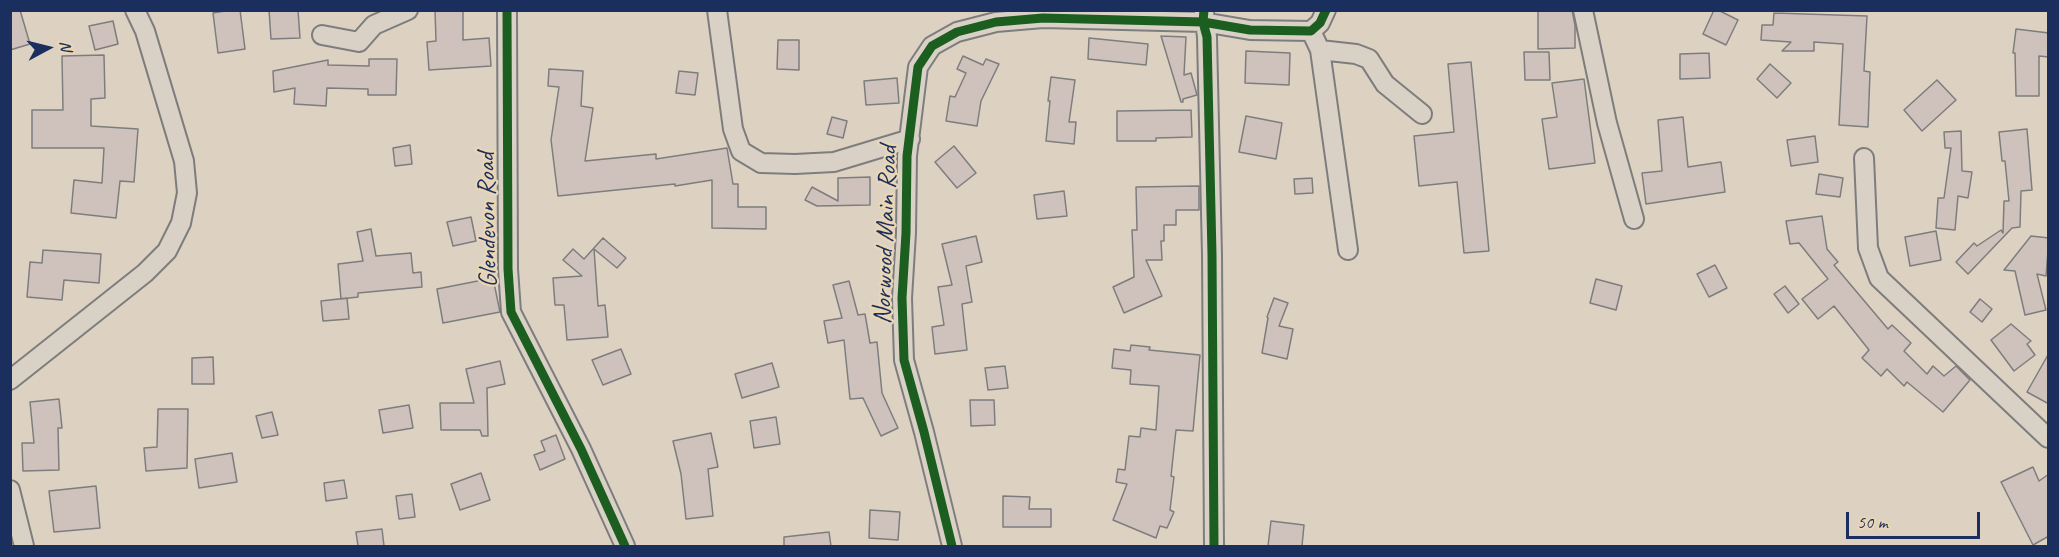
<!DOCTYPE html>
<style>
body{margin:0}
#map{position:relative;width:2059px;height:557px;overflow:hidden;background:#ddd2c1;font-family:Caveat,sans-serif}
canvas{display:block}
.frame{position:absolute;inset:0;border:12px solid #1b2f5e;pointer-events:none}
.north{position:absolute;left:18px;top:18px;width:60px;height:60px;-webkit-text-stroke:4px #ead6b4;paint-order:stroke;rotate:83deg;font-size:16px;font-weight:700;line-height:24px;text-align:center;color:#1b2f5e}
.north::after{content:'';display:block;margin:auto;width:21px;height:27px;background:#1b2f5e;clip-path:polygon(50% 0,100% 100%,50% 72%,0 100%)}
.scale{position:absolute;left:1846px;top:512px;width:134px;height:27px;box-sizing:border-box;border:3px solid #1b2f5e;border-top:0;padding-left:8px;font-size:18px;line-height:21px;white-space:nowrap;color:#1b2f5e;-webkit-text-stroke:4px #ead6b4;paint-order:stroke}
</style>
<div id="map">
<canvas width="2059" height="557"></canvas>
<div class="frame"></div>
<div class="north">N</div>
<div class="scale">50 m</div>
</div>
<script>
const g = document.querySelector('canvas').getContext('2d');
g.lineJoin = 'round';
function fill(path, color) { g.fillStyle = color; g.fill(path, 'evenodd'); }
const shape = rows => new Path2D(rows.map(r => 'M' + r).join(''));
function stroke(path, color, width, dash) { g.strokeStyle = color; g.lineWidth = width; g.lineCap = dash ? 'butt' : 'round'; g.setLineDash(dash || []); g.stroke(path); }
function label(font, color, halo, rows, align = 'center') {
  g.font = font + ' Caveat,sans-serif'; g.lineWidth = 4.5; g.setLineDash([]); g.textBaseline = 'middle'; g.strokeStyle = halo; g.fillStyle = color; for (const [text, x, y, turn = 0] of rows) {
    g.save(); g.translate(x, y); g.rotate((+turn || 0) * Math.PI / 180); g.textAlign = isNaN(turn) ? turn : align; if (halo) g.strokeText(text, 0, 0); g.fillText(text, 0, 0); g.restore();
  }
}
const building = shape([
 [10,10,20,10,30,44,10,50,10,10],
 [231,10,240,10,245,49,218,53,213,13,231,10],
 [269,10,298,10,300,38,271,39,269,10],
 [435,10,463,10,463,40,489,38,491,66,429,70,427,42,436,41,435,10],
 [1538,10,1572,10,1575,25,1575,48,1538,49,1538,10],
 [1714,10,1718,10,1738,20,1726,45,1703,34,1714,10],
 [1774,13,1867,16,1864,71,1870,72,1868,127,1839,125,1843,44,1814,42,1814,51,1782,51,1791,42,1761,40,1762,25,1773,25,1774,13],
 [113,21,118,44,95,50,89,26,113,21],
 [2016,29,2049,33,2049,57,2039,56,2039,96,2016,96,2015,53,2013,53,2016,29],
 [1161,36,1186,37,1184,75,1191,73,1197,95,1183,99,1183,102,1181,102,1161,36],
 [1089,38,1148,44,1146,65,1088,59,1089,38],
 [778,40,799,40,799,70,777,69,778,40],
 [1246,51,1290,53,1289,85,1245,83,1246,51],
 [1524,52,1549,52,1550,80,1525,80,1524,52],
 [1709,53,1710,78,1680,79,1680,54,1709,53],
 [104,55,105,98,91,99,91,126,138,129,134,182,120,181,116,218,71,213,74,180,102,183,104,148,32,148,32,110,63,110,62,56,104,55],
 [963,56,983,65,986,59,999,64,981,101,977,126,946,121,950,96,955,97,966,73,957,69,963,56],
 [369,59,397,59,396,95,368,95,368,89,327,88,326,106,294,104,295,88,274,92,273,71,328,60,328,65,369,66,369,59],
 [1471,62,1489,251,1464,253,1457,182,1419,186,1414,136,1454,132,1448,64,1471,62],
 [1770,64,1791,83,1777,98,1757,79,1770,64],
 [549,69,583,71,581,106,593,108,585,161,656,154,656,159,727,148,733,184,738,184,738,207,766,207,766,229,712,228,712,180,675,186,675,184,558,196,551,140,559,87,548,86,549,69],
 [679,71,698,73,695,95,676,93,679,71],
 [1051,77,1075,80,1069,122,1076,122,1074,144,1046,141,1050,101,1048,101,1051,77],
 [897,78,899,103,866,105,864,81,897,78],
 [1584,79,1595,163,1549,169,1542,119,1557,117,1552,83,1584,79],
 [1937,80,1956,100,1922,131,1904,110,1937,80],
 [1191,110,1192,137,1156,138,1156,141,1117,141,1117,111,1191,110],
 [1246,116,1282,123,1276,159,1239,152,1246,116],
 [832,117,847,121,843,138,827,134,832,117],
 [1683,117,1688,167,1721,162,1725,192,1646,204,1642,173,1662,171,1658,120,1683,117],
 [2027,129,2032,190,2021,191,2020,227,2012,228,1968,274,1956,262,1974,243,1977,246,2001,230,2003,233,2004,201,2009,201,2005,161,2002,161,1999,132,2027,129],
 [1961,131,1962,171,1972,172,1968,198,1958,196,1955,230,1936,228,1938,198,1944,198,1951,148,1945,148,1944,132,1961,131],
 [1815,136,1818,162,1791,166,1787,140,1815,136],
 [410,145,412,164,395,166,393,148,410,145],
 [954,146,976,173,957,188,935,162,954,146],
 [1819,174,1843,178,1840,197,1816,194,1819,174],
 [870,177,870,205,817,206,805,200,812,187,838,201,838,178,870,177],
 [1312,178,1313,193,1295,194,1294,179,1312,178],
 [1199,186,1199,210,1176,210,1176,225,1164,225,1164,241,1161,241,1162,260,1146,260,1162,296,1124,313,1113,287,1134,277,1132,230,1137,230,1136,187,1199,186],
 [1064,191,1067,216,1037,219,1034,195,1064,191],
 [1822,216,1827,249,1838,262,1834,265,1888,329,1892,325,1911,343,1904,351,1927,374,1933,366,1944,376,1956,366,1970,380,1943,412,1907,382,1904,386,1887,369,1881,376,1862,358,1869,350,1834,306,1818,319,1802,299,1828,279,1799,243,1790,244,1786,221,1822,216],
 [471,217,476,241,453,246,447,222,471,217],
 [371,229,376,256,411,253,413,273,421,272,422,287,358,293,358,297,341,299,338,264,363,261,357,232,371,229],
 [1936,231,1941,260,1910,266,1905,237,1936,231],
 [976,236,982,262,966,266,972,302,962,304,967,350,935,354,932,327,944,325,938,287,952,285,942,244,976,236],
 [2031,236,2049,238,2046,276,2037,274,2046,310,2025,315,2015,271,2004,270,2031,236],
 [603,238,626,258,617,268,594,249,598,306,605,305,608,337,567,340,564,305,555,305,553,278,582,276,563,260,573,249,584,259,603,238],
 [43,250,101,254,99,283,64,280,62,300,27,297,30,262,42,263,43,250],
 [1715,265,1727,288,1709,297,1697,274,1715,265],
 [493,278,500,312,443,323,437,289,493,278],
 [1596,279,1622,286,1616,310,1590,303,1596,279],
 [849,281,858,315,865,314,870,343,877,342,882,393,898,428,881,436,863,398,850,399,844,340,828,343,824,321,842,318,833,285,849,281],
 [1785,286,1799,304,1788,313,1774,294,1785,286],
 [347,298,349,319,323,321,321,301,347,298],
 [1274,298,1288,303,1279,326,1293,329,1287,359,1262,353,1268,318,1267,317,1274,298],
 [1980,299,1992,309,1982,322,1970,312,1980,299],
 [2011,324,2031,341,2027,344,2035,355,2014,371,1991,340,2011,324],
 [1131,345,1150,347,1149,350,1200,355,1193,431,1176,430,1171,476,1174,477,1170,510,1174,512,1167,528,1160,526,1156,538,1113,520,1127,484,1116,482,1118,469,1125,470,1129,436,1140,437,1141,428,1156,430,1159,386,1130,384,1131,370,1112,368,1114,349,1130,351,1131,345],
 [621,349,631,374,603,385,592,360,621,349],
 [2049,353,2049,404,2027,392,2049,353],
 [213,357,214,384,192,384,192,358,213,357],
 [500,361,505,384,487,388,488,436,482,436,480,430,441,430,440,403,474,403,466,369,500,361],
 [772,363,779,387,742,398,735,374,772,363],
 [1005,366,1008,388,988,390,985,368,1005,366],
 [59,399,62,428,58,428,59,470,23,471,22,443,34,443,30,402,59,399],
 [970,400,994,400,995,425,971,426,970,400],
 [409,405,413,428,383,433,379,410,409,405],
 [158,409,188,409,187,468,146,471,144,448,157,447,158,409],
 [272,412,278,435,262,438,256,416,272,412],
 [776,417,780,444,754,448,750,421,776,417],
 [711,433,718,467,708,469,713,516,686,519,681,474,673,441,711,433],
 [556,435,565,459,540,470,534,455,545,451,541,441,556,435],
 [232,453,237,482,199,488,195,459,232,453],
 [2033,467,2039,481,2049,474,2049,536,2033,545,2001,482,2033,467],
 [481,473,490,500,460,510,451,484,481,473],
 [344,480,347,498,326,501,324,483,344,480],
 [96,486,100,528,54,532,49,491,96,486],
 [412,494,415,517,399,519,396,496,412,494],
 [1003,496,1030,497,1029,509,1051,509,1051,527,1003,527,1003,496],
 [870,510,900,512,898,540,869,538,870,510],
 [1271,521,1304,525,1302,546,1268,546,1271,521],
 [382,529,384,546,358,546,356,532,382,529],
 [829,532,831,546,784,546,784,537,829,532]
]);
fill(building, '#cfc2bd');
stroke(building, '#7e7d7e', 1.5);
const minor = shape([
 [507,10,508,269,511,312,581,449,625,546],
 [717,10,733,129,741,151,761,163,795,164,834,162,910,139],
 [1583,10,1607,123,1634,219],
 [1204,12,1207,37,1212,255,1214,546],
 [1311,31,1320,50,1348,250],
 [322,35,359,42,374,25,408,10],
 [1320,50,1356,54,1369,59,1385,84,1422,114],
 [1864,158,1868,248,1879,278,2048,438],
 [10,380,145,273,167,251,181,223,187,193,184,161,145,31,135,10],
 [10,490,24,546],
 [952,546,924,432,904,360,902,298,906,233,907,156,918,67,932,46,957,32,996,22,1043,18,1203,22,1250,30,1311,31,1320,23,1326,10]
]);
stroke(minor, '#7e7d7e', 22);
stroke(minor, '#d9d1c5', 18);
stroke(shape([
 [507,10,508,269,511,312,581,449,625,546],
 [1204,10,1203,22,1207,37,1212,255,1214,546],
 [952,546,924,432,904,360,902,298,906,233,907,156,918,67,932,46,957,32,996,22,1043,18,1203,22,1250,30,1311,31,1320,23,1326,10]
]), '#1b5e20', 9);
label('26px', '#1b2f5e', '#ead6b4', [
 ["Glendevon Road",488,220,-91],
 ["Norwood Main Road",886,235,-88]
]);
</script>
